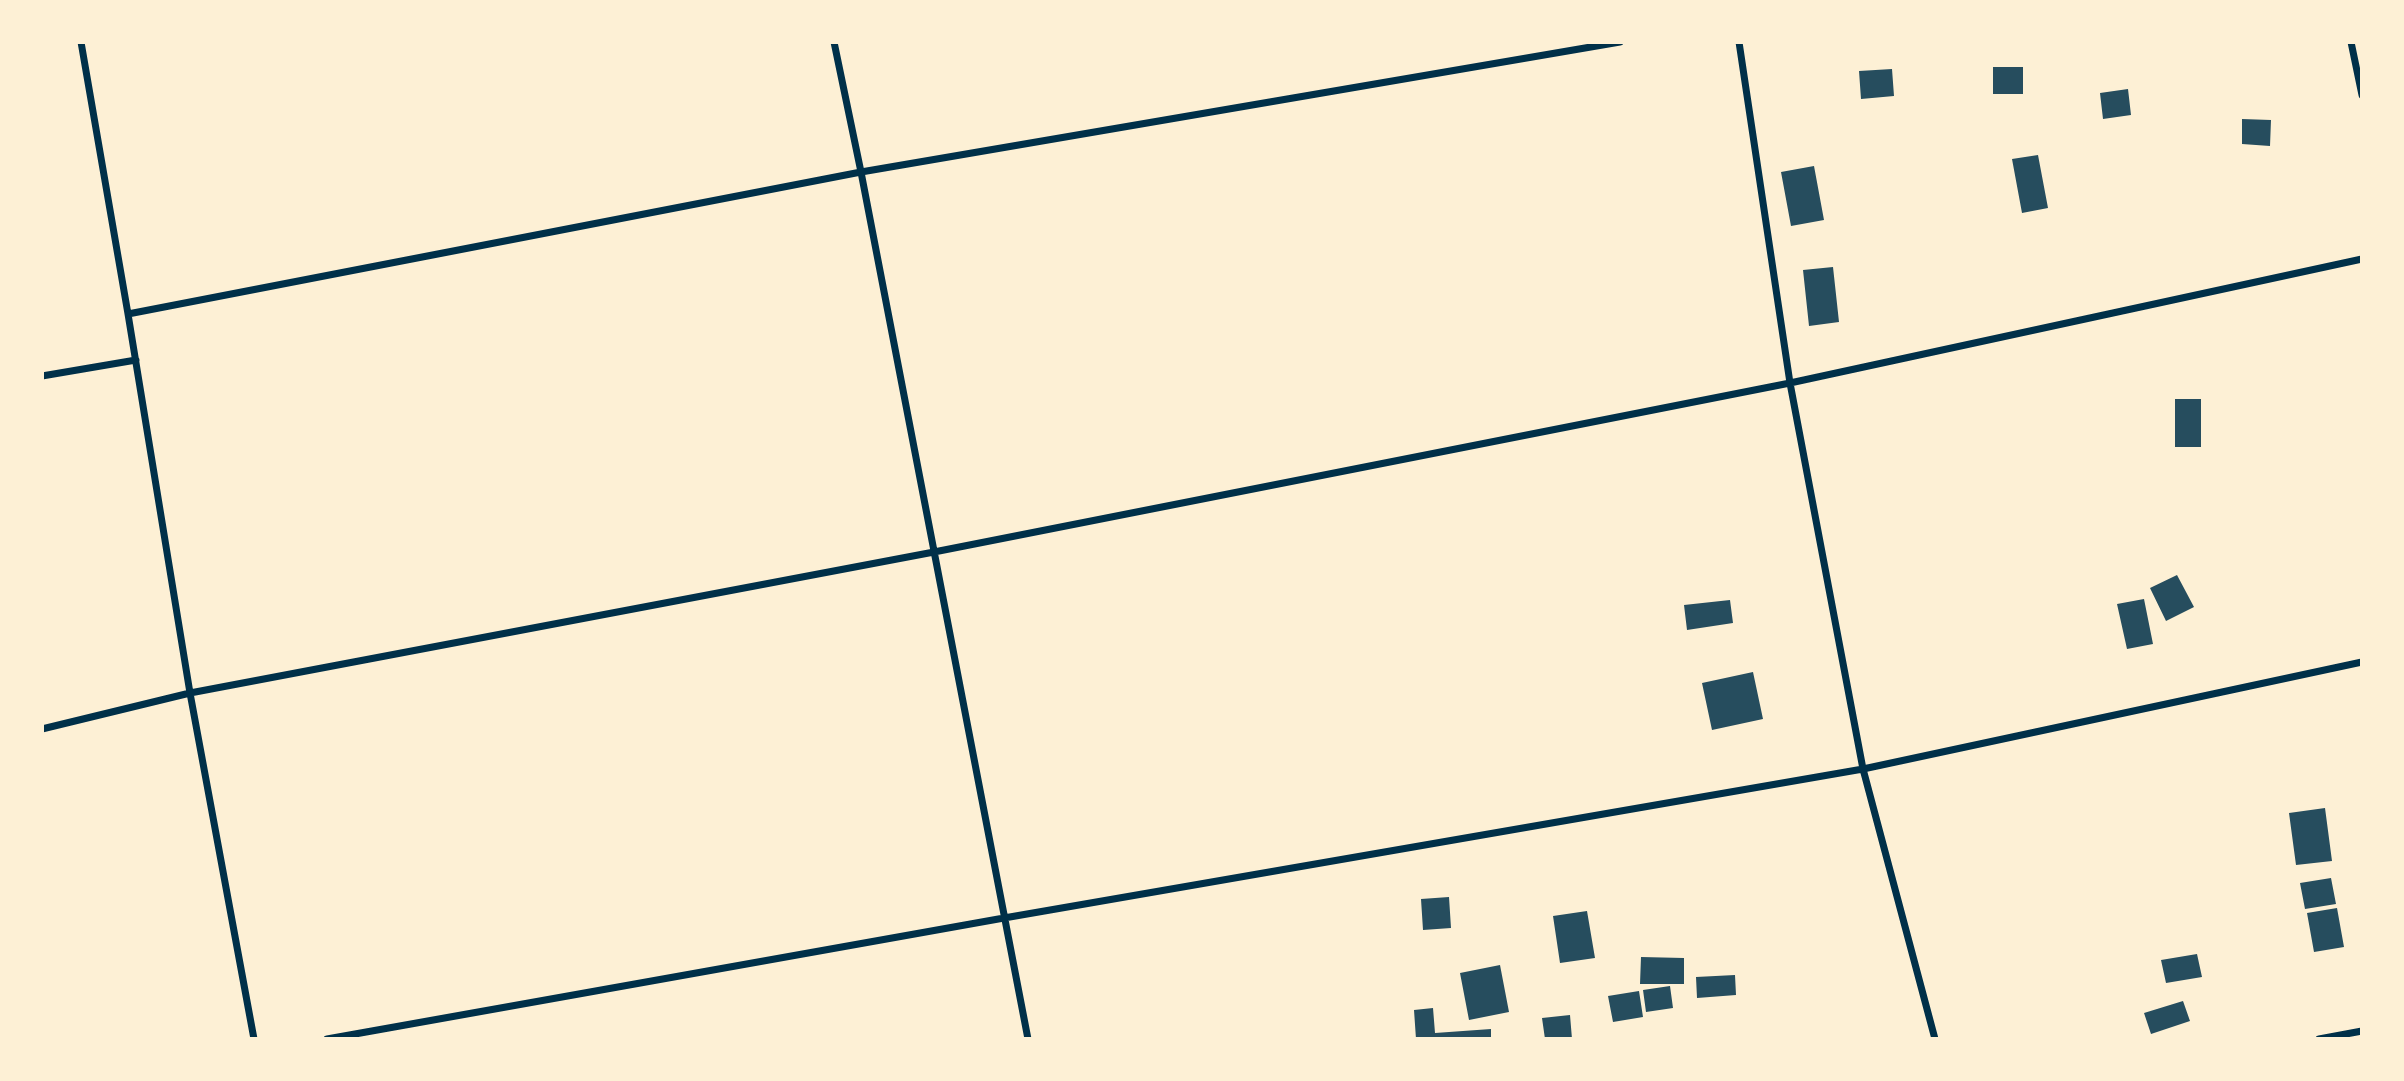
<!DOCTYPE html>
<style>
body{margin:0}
#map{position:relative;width:2404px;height:1081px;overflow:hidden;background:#fdf0d5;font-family:Raleway,sans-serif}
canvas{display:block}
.frame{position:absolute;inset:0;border:44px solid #fdf0d5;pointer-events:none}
</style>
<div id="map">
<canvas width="2404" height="1081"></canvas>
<div class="frame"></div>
</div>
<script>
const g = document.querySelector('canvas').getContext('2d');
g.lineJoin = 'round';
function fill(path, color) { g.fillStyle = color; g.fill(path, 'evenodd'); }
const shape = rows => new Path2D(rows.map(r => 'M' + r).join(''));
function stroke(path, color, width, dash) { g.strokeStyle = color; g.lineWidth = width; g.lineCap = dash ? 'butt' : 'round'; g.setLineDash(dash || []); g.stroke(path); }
fill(shape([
 [1993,67,2023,67,2023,94,1993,94],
 [1892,69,1894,96,1861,99,1859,71],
 [2128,89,2131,115,2103,119,2100,93],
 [2242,119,2271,120,2270,146,2242,144],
 [2038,155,2048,208,2022,213,2012,159],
 [1814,166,1824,220,1791,226,1781,172],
 [1833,267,1839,322,1809,326,1803,270],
 [2175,399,2201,399,2201,447,2175,447],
 [2177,575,2194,607,2166,621,2150,588],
 [2144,599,2153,644,2127,649,2117,604],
 [1730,600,1733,623,1687,630,1684,605],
 [1753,672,1763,719,1712,730,1702,683],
 [2325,808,2332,861,2296,865,2289,813],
 [2331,878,2336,904,2305,909,2300,883],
 [1449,897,1451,928,1423,930,1421,899],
 [2337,908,2344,947,2314,952,2307,913],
 [1587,911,1595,958,1560,963,1553,916],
 [2197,954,2202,977,2166,983,2161,960],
 [1641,957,1684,958,1684,984,1640,984],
 [1500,965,1509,1012,1469,1020,1460,973],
 [1735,975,1736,995,1697,998,1696,977],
 [1670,986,1673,1008,1646,1012,1643,990],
 [1639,991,1643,1017,1613,1022,1608,996],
 [2183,1001,2190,1021,2151,1034,2144,1013],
 [1433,1008,1435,1033,1491,1029,1491,1039,1416,1039,1414,1010],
 [1570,1015,1572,1039,1545,1039,1542,1018]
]), '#264d5e');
stroke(shape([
 [81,42,128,314,190,693,254,1039],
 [834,42,861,172,1028,1039],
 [1739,42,1790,383,1863,769,1935,1039],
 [2351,42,2362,95],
 [128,314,861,172,1620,42],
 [42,376,136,360],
 [42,729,190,693,934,552,1790,383,2362,259],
 [327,1039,1004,918,1863,769,2362,662],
 [2319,1039,2362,1031]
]), '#003049', 7);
</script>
